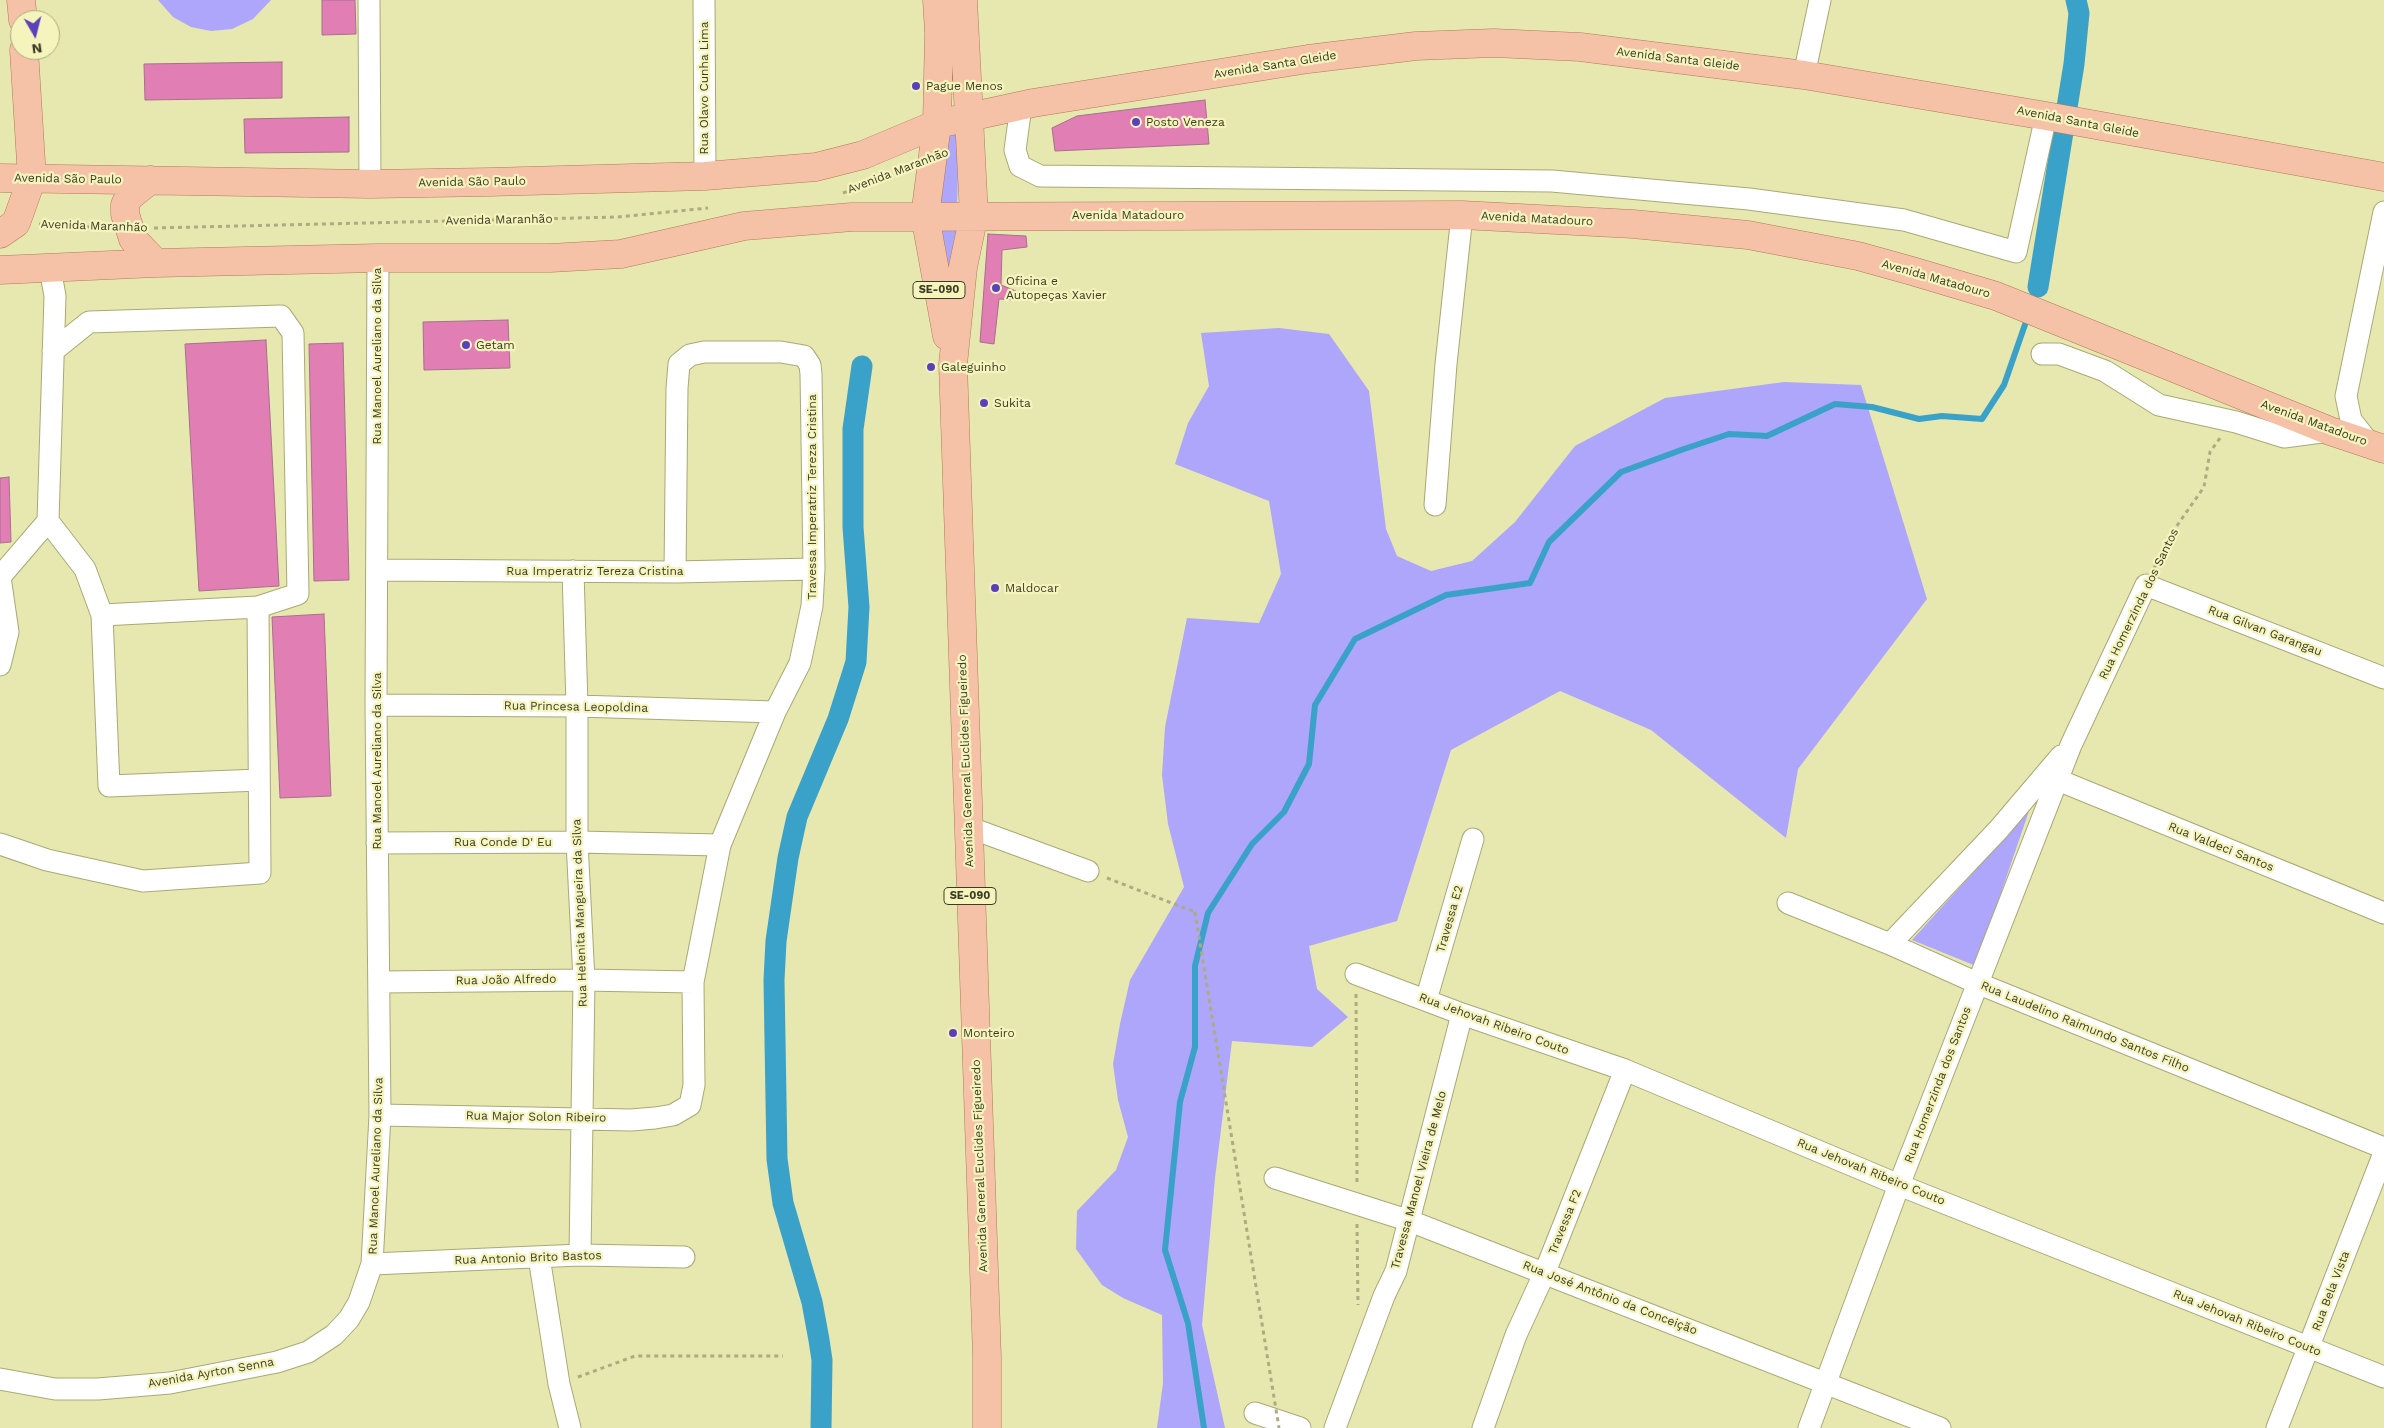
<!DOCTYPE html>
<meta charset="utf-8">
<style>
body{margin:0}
#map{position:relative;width:2384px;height:1428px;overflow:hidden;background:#e7e7b0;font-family:"Work Sans",sans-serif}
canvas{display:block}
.north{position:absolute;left:10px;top:10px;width:50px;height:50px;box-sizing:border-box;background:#f5f4bd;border:1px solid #abab81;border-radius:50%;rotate:172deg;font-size:14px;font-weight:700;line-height:20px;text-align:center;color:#3d3d26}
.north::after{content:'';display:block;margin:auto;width:18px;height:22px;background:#5b41b9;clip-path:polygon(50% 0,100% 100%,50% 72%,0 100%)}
</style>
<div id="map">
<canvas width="2384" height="1428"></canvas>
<div class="north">N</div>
</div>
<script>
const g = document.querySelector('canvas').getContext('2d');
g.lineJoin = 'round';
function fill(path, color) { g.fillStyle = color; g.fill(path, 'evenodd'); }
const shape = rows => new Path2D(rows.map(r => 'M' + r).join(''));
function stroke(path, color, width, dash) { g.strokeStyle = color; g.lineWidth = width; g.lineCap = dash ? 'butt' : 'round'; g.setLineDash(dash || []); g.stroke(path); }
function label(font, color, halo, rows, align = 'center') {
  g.font = font + ' "Work Sans",sans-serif'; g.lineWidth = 4.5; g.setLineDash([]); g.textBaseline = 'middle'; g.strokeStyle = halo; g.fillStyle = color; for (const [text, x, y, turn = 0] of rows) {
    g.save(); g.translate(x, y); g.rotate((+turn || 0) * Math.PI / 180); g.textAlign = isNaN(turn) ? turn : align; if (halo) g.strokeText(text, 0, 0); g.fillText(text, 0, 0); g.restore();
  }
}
fill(shape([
 [158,0,271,0,253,19,232,29,211,31,191,27,173,17],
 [959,132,957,209,935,209,943,133],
 [968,229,949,330,934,230],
 [1279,328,1329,334,1369,391,1386,529,1397,556,1431,571,1472,561,1515,522,1575,446,1665,398,1784,382,1861,385,1927,599,1798,769,1786,838,1651,730,1560,691,1451,750,1397,921,1309,946,1317,989,1348,1017,1312,1047,1232,1041,1215,1178,1202,1325,1225,1428,1157,1428,1163,1383,1162,1315,1123,1298,1102,1285,1076,1249,1077,1211,1116,1170,1128,1137,1118,1100,1113,1064,1120,1024,1130,980,1184,887,1168,824,1162,775,1165,727,1187,618,1259,623,1281,574,1269,501,1175,464,1188,423,1209,386,1201,333],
 [2029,811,1976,966,1912,940]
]), '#ada6fa');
stroke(shape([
 [2032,305,2038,287],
 [1204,1428,1188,1323,1165,1250,1180,1102,1195,1047,1195,966,1208,913,1252,844,1284,812,1309,764,1315,705,1355,639,1446,595,1530,583,1549,542,1621,472,1684,449,1729,434,1767,436,1835,404,1872,407,1919,419,1942,416,1982,419,2004,385,2028,316]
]), '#3aa1c8', 6);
stroke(shape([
 [2038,287,2074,64,2079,13,2076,0],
 [821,1428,822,1360,819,1340,812,1302,783,1203,777,1159,774,980,776,941,788,858,797,817,838,719,856,662,859,607,853,527,853,429,862,366]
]), '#3aa1c8', 21);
const building = shape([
 [322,0,355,0,356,34,322,35,322,0],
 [282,62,282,98,145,100,144,64,282,62],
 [1205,100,1209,144,1055,151,1052,128,1077,116,1205,100],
 [349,117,349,152,245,153,244,119,349,117],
 [988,234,1026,236,1027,247,1002,250,1001,285,1016,291,1016,300,999,299,994,344,980,342,988,234],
 [508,320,510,368,424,370,423,322,508,320],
 [266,340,279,586,199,591,185,344,266,340],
 [343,343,349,580,314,581,309,344,343,343],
 [9,477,11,542,0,543,0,478,9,477],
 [324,614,331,796,280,798,272,617,324,614]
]);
fill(building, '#e17fb4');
stroke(building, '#a3718b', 1);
const minor = shape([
 [369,0,370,184],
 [704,0,705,176],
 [1804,75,1820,0],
 [1021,106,1015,150,1020,166,1040,176,1552,181,1749,199,1904,220,2016,252,2046,116],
 [2042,354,2059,354,2105,371,2159,405,2236,422,2284,437,2329,431],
 [2369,443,2351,420,2346,396,2384,212],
 [1435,505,1446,364,1462,215],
 [48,521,85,569,102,615,109,786,259,780],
 [377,570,675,572,814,569],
 [573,571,577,706,577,842,584,980,580,1255],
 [0,577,48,521,55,296,50,268],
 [0,577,8,632,0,665],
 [102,615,258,607],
 [376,705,577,706,775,712],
 [2058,780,2384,913],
 [968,827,1088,871],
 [377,843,577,842,720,845],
 [0,844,47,860,143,881,260,873,258,607,298,594,293,333,281,316,89,322,53,351],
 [1788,903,1890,944,1977,983,2384,1148],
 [1890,944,1999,829,2061,756],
 [1356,974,1462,1014,1625,1070,1899,1185,2384,1377],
 [379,982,584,980,693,982],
 [1426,1000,1473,839],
 [380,1115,631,1120,655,1118,673,1115,690,1105,694,1085,693,982,720,845,775,712,800,663,812,606,814,569,811,374,810,365,804,356,781,352,704,352,690,355,679,364,677,388,675,572],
 [1275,1178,1410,1221,1940,1428],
 [539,1257,559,1384,570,1428],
 [372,1264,580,1255,684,1257],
 [0,1379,55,1389,98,1389,170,1383,277,1362,308,1352,334,1335,349,1319,359,1302,372,1264,380,1115,376,705,378,258],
 [1255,1413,1300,1428],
 [1335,1428,1384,1296,1396,1271,1462,1014],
 [1483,1428,1516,1335,1545,1272,1625,1070],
 [1809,1428,1899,1185,2071,745,2146,585,2384,678],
 [2277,1428,2384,1153]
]);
const major = shape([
 [21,0,23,20],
 [937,0,939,33,937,124,925,216,947,336],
 [963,0,974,215,963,267,953,364,987,1357,987,1428],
 [0,178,370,184,490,182,705,176,816,167,863,155,937,124,1033,103,1308,59,1416,46,1494,43,1580,47,1804,75,2046,116,2384,177],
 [150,180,129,197,125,205,125,214,133,239,156,263],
 [0,234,16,223,32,178,24,50],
 [0,270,156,263,378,258,550,258,621,254,744,226,852,217,1462,215,1633,224,1748,235,1858,256,1912,271,1996,296,2330,431,2384,449]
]);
stroke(minor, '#aaa975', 23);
stroke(major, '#b17955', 29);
stroke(shape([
 [843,193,909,167],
 [39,224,106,228],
 [154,228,618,217,708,208],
 [2154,568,2176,527,2204,487,2210,452,2220,438],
 [1107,878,1195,912],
 [1356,994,1357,1183],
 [1357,1224,1358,1305],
 [578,1377,635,1356,783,1356]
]), '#acac80', 3, [4, 4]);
stroke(minor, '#fff', 21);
stroke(major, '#f5c2a8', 28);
stroke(shape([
 [1195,912,1279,1428]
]), '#acac80', 3, [4, 4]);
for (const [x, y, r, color] of [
 [916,86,5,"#5b41b9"],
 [1136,122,5,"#5b41b9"],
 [996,288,5,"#5b41b9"],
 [466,345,5,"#5b41b9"],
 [931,367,5,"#5b41b9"],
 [984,403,5,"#5b41b9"],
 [995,588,5,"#5b41b9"],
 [953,1033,5,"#5b41b9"]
]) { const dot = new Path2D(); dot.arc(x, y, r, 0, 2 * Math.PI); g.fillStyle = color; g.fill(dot); stroke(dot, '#f5f4bd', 2); }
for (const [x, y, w] of [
 [939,290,52],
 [970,896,52]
]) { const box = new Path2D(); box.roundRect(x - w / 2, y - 8.5, w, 17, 4); g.fillStyle = '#f5f4bd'; g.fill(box); stroke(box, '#3d3d26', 1); }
label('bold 11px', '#3d3d26', null, [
 ["SE-090",939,290],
 ["SE-090",970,896]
]);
label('12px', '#3d3d26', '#f5f4bd', [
 ["Avenida Santa Gleide",1678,59,7],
 ["Avenida Santa Gleide",1275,65,-9],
 ["Rua Olavo Cunha Lima",704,88,-90],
 ["Avenida Santa Gleide",2078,122,11],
 ["Avenida Maranhão",898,171,-21],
 ["Avenida São Paulo",68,179,1],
 ["Avenida São Paulo",472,182,-1],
 ["Avenida Matadouro",1128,215],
 ["Avenida Matadouro",1537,219,3],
 ["Avenida Maranhão",499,220,-1],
 ["Avenida Maranhão",94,226,2],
 ["Avenida Matadouro",1936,279,16],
 ["Rua Manoel Aureliano da Silva",377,356,-90],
 ["Avenida Matadouro",2314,423,20],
 ["Travessa Imperatriz Tereza Cristina",812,497,-90],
 ["Rua Imperatriz Tereza Cristina",595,571],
 ["Rua Homerzinda dos Santos",2139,604,-64],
 ["Rua Gilvan Garangau",2265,631,21],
 ["Rua Princesa Leopoldina",576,707,1],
 ["Rua Manoel Aureliano da Silva",377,761,-90],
 ["Avenida General Euclides Figueiredo",966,761,-92],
 ["Rua Conde D' Eu",503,842],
 ["Rua Valdeci Santos",2221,847,22],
 ["Rua Helenita Mangueira da Silva",580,913,-92],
 ["Travessa E2",1450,919,-74],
 ["Rua João Alfredo",506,980,-1],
 ["Rua Jehovah Ribeiro Couto",1494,1024,20],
 ["Rua Laudelino Raimundo Santos Filho",2085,1027,22],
 ["Rua Homerzinda dos Santos",1938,1085,-69],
 ["Rua Major Solon Ribeiro",536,1117,1],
 ["Rua Manoel Aureliano da Silva",376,1166,-88],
 ["Avenida General Euclides Figueiredo",980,1166,-92],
 ["Rua Jehovah Ribeiro Couto",1871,1172,22],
 ["Travessa Manoel Vieira de Melo",1419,1180,-75],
 ["Travessa F2",1565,1222,-68],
 ["Rua Antonio Brito Bastos",528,1258,-2],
 ["Rua Bela Vista",2331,1291,-69],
 ["Rua José Antônio da Conceição",1610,1298,21],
 ["Rua Jehovah Ribeiro Couto",2247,1323,22],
 ["Avenida Ayrton Senna",211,1373,-10]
]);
label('12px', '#3d3d26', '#f5f4bd', [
 ["Pague Menos",926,86],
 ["Posto Veneza",1146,122],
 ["Oficina e",1006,281],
 ["Autopeças Xavier",1006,295],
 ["Getam",476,345],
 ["Galeguinho",941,367],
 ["Sukita",994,403],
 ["Maldocar",1005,588],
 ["Monteiro",963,1033]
], 'left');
</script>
